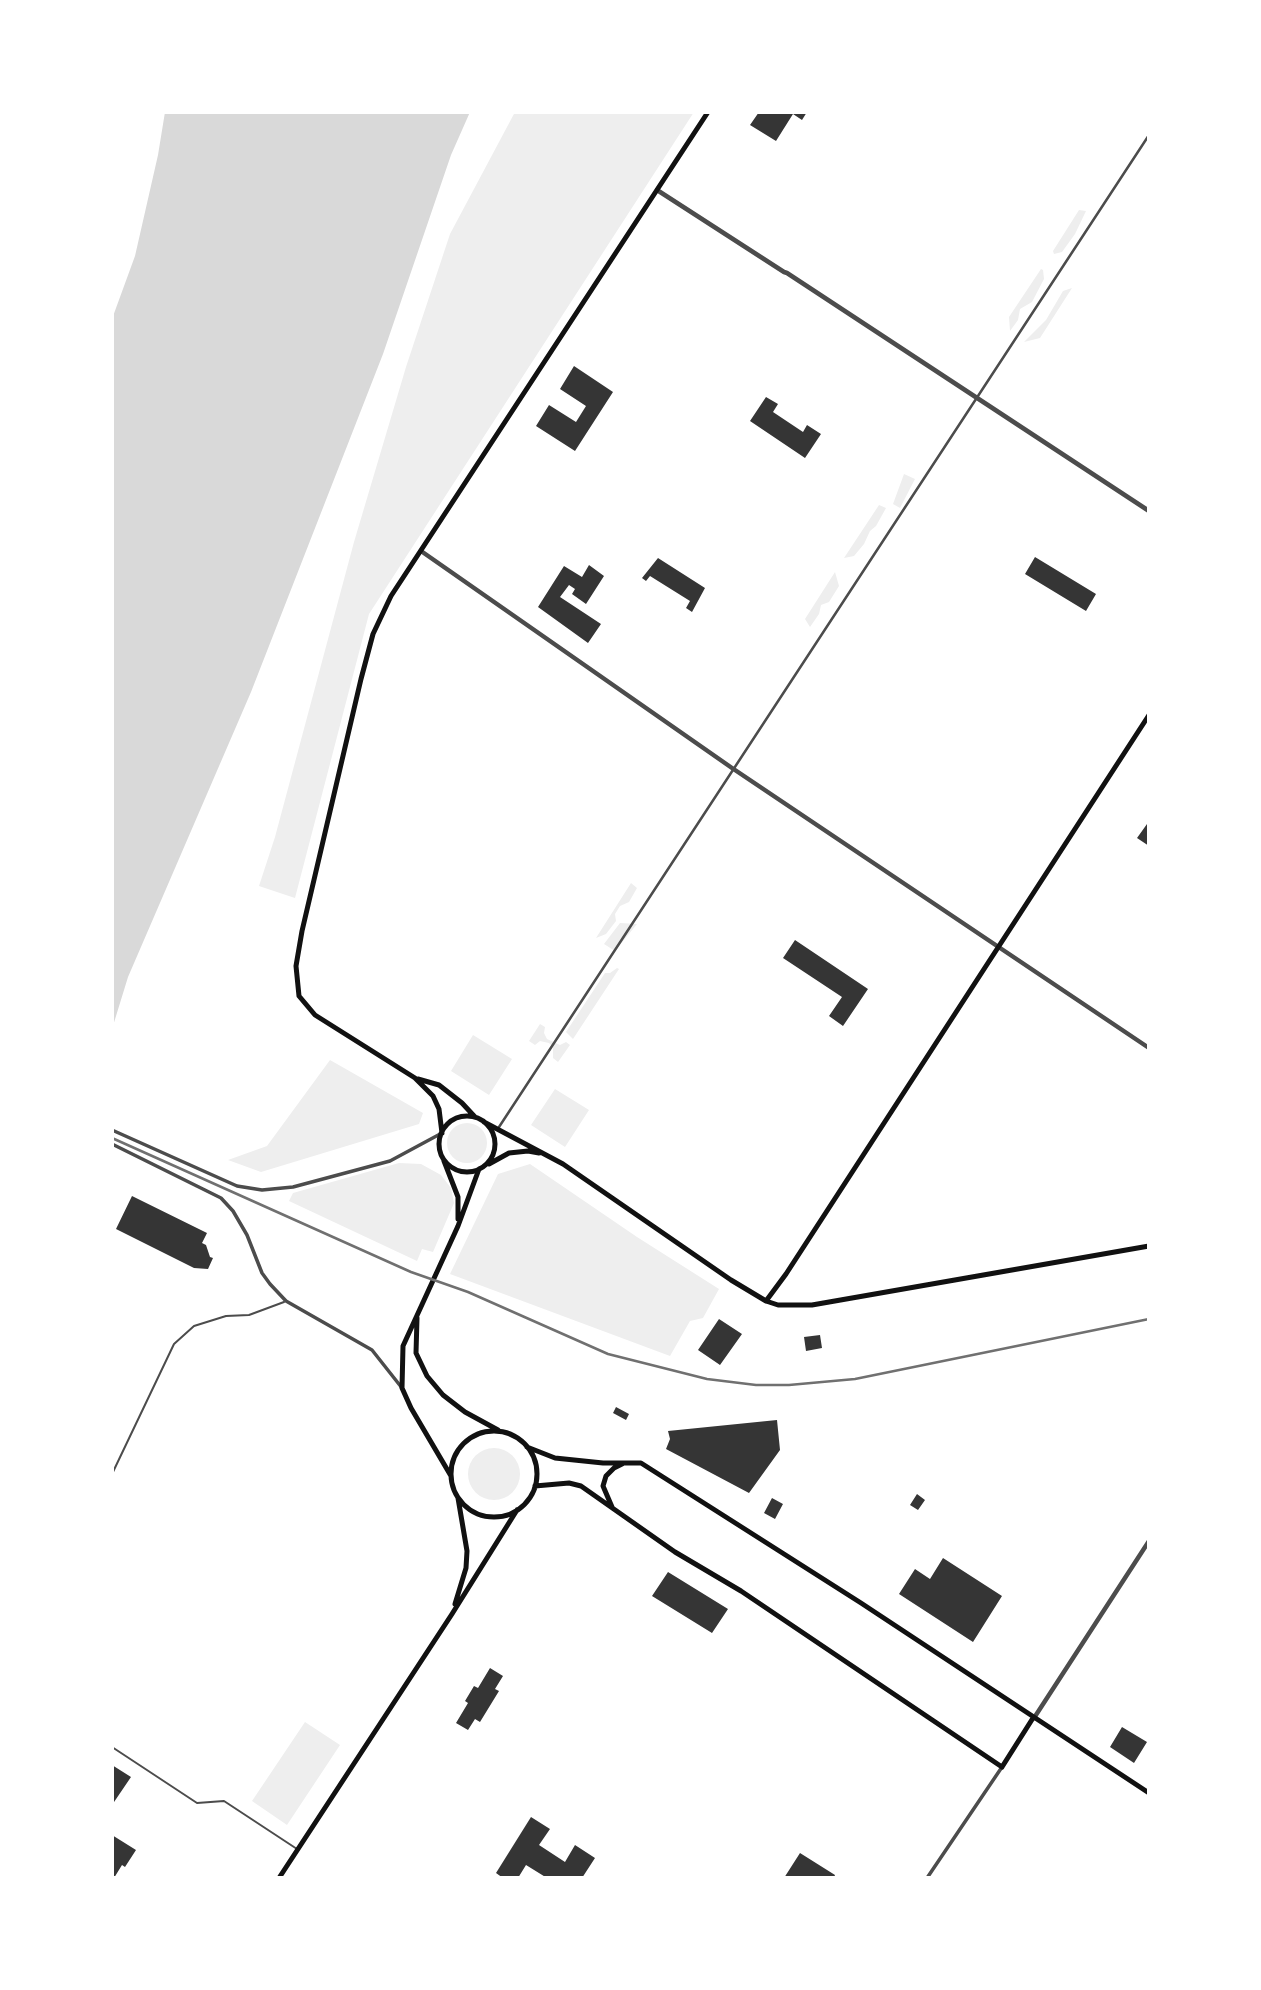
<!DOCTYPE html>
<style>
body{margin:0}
#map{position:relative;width:1261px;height:1990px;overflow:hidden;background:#fff;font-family:"Roboto Serif",serif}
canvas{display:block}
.frame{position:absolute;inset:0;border:114px solid #fff;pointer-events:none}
</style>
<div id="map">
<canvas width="1261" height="1990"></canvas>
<div class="frame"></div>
</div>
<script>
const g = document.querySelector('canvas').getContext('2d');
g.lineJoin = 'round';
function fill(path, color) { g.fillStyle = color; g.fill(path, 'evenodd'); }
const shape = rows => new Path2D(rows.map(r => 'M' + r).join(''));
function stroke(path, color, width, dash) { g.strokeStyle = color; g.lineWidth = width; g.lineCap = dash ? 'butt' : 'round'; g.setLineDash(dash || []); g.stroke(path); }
fill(shape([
 [515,112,694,112,369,614,295,898,259,886,275,837,354,542,406,367,450,234],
 [1079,210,1086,211,1075,234,1062,252,1054,254,1053,251],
 [1041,269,1043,270,1044,279,1032,302,1020,309,1018,320,1010,331,1009,317],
 [1072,288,1040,338,1024,342,1046,320,1063,291],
 [904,474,915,479,900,508,893,504],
 [879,505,886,508,876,526,870,531,864,544,854,556,844,558],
 [835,572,839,586,829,602,821,605,819,614,810,627,805,619],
 [631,883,637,888,629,902,620,906,615,914,616,921,606,934,596,938],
 [620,923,637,924,615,951,604,944],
 [617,968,619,969,573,1039,566,1032,605,973,610,973],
 [540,1024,545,1027,544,1033,547,1039,560,1045,566,1042,570,1045,558,1062,553,1058,553,1047,549,1043,540,1041,535,1045,529,1041],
 [473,1035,512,1059,489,1095,451,1071],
 [330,1060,423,1113,419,1124,261,1172,228,1160,267,1146],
 [555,1089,589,1110,565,1147,531,1125],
 '447 1143a20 20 0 1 1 40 0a20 20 0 1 1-40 0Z',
 [399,1163,421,1164,441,1175,451,1188,454,1203,433,1252,422,1249,417,1261,289,1201,293,1193],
 [530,1164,637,1237,719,1289,703,1318,690,1321,670,1356,450,1274,498,1174],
 '468 1474a26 26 0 1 1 52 0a26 26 0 1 1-52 0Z',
 [305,1722,340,1745,287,1825,252,1801]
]), '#eee');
fill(shape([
 [165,112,470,112,451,155,383,354,251,692,128,977,112,1029,112,319,135,256,158,155]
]), '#d9d9d9');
fill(shape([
 [759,112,807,112,802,120,793,114,776,141,750,125],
 [574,366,613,392,575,451,536,426,549,405,576,422,586,406,560,389],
 [766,397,778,404,773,412,803,432,807,425,821,434,805,458,750,421],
 [1035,557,1096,594,1086,611,1025,574],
 [658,558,705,588,692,612,686,608,690,601,650,576,646,581,642,578],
 [589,565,604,576,586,604,572,594,575,589,569,585,560,597,601,624,588,643,538,607,564,566,582,577],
 [1147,824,1149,826,1149,846,1137,838],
 [795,940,868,989,843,1026,829,1016,842,997,783,958],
 [132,1196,207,1233,202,1243,206,1245,210,1257,213,1258,208,1269,194,1268,116,1229],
 [719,1319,742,1334,720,1365,698,1350],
 [820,1335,822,1348,806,1351,804,1337],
 [616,1407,629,1414,626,1420,613,1413],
 [777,1420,780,1450,749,1493,666,1449,670,1439,668,1431],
 [917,1494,925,1500,918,1510,910,1505],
 [772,1498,783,1504,775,1519,764,1513],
 [943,1558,1002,1596,973,1642,899,1594,915,1569,930,1579],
 [668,1572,728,1609,712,1633,652,1596],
 [490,1668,503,1676,495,1689,499,1691,480,1722,475,1719,468,1730,456,1723,468,1703,465,1701,474,1686,478,1688],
 [1122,1727,1147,1742,1134,1763,1110,1747],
 [112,1765,131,1777,112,1805],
 [531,1817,550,1829,539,1845,565,1862,575,1845,595,1858,582,1878,547,1878,526,1865,518,1878,503,1878,496,1873],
 [112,1835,136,1850,125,1867,122,1865,114,1878,112,1878],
 [800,1853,835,1875,834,1878,784,1878]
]), '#353535');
stroke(shape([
 [112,1474,174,1344,194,1326,226,1316,249,1315,284,1302],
 [112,1747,197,1803,224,1801,297,1849]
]), '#4c4c4c', 2);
stroke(shape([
 [499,1127,1149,135]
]), '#4c4c4c', 2.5);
stroke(shape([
 [112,1130,237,1186,262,1190,293,1187,390,1161,442,1133],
 [112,1144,221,1198,233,1211,247,1235,262,1273,270,1284,286,1301,372,1350,402,1388],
 [927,1878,1002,1767]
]), '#4c4c4c', 3.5);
stroke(shape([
 [657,190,784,272,787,273,1149,511],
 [421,551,732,768,1149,1048],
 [1034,1718,1149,1541]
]), '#4c4c4c', 4.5);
stroke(shape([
 [418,1079,439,1085,462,1103,475,1117],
 '439 1144a28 28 0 1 1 56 0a28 28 0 1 1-56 0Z',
 [484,1122,563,1164,731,1280,766,1301,778,1305,812,1305,1149,1246],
 [442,1133,439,1109,433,1096,415,1078,315,1015,299,996,296,966,302,931,361,679,373,634,391,596,708,112],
 [444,1161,458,1197,458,1219],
 [489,1164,509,1153,528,1151,539,1153],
 [766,1301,786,1274,1149,715],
 [417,1318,416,1353,427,1376,443,1395,465,1412,498,1430],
 '451 1474a43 43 0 1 1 86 0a43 43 0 1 1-86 0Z',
 [527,1447,555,1458,603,1463,641,1463,861,1603,1149,1793],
 [451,1476,411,1408,402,1388,403,1346,458,1226,479,1169],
 [535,1486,569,1483,581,1486,675,1552,741,1591,1002,1767,1033,1718],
 [612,1507,603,1486,606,1476,614,1468,622,1464],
 [455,1604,466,1568,467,1551,458,1498],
 [279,1878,452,1614,517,1510]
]), '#111', 5);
stroke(shape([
 [112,1138,411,1272,468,1292,608,1354,707,1379,756,1385,789,1385,855,1379,1149,1319]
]), '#707070', 2.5);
</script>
